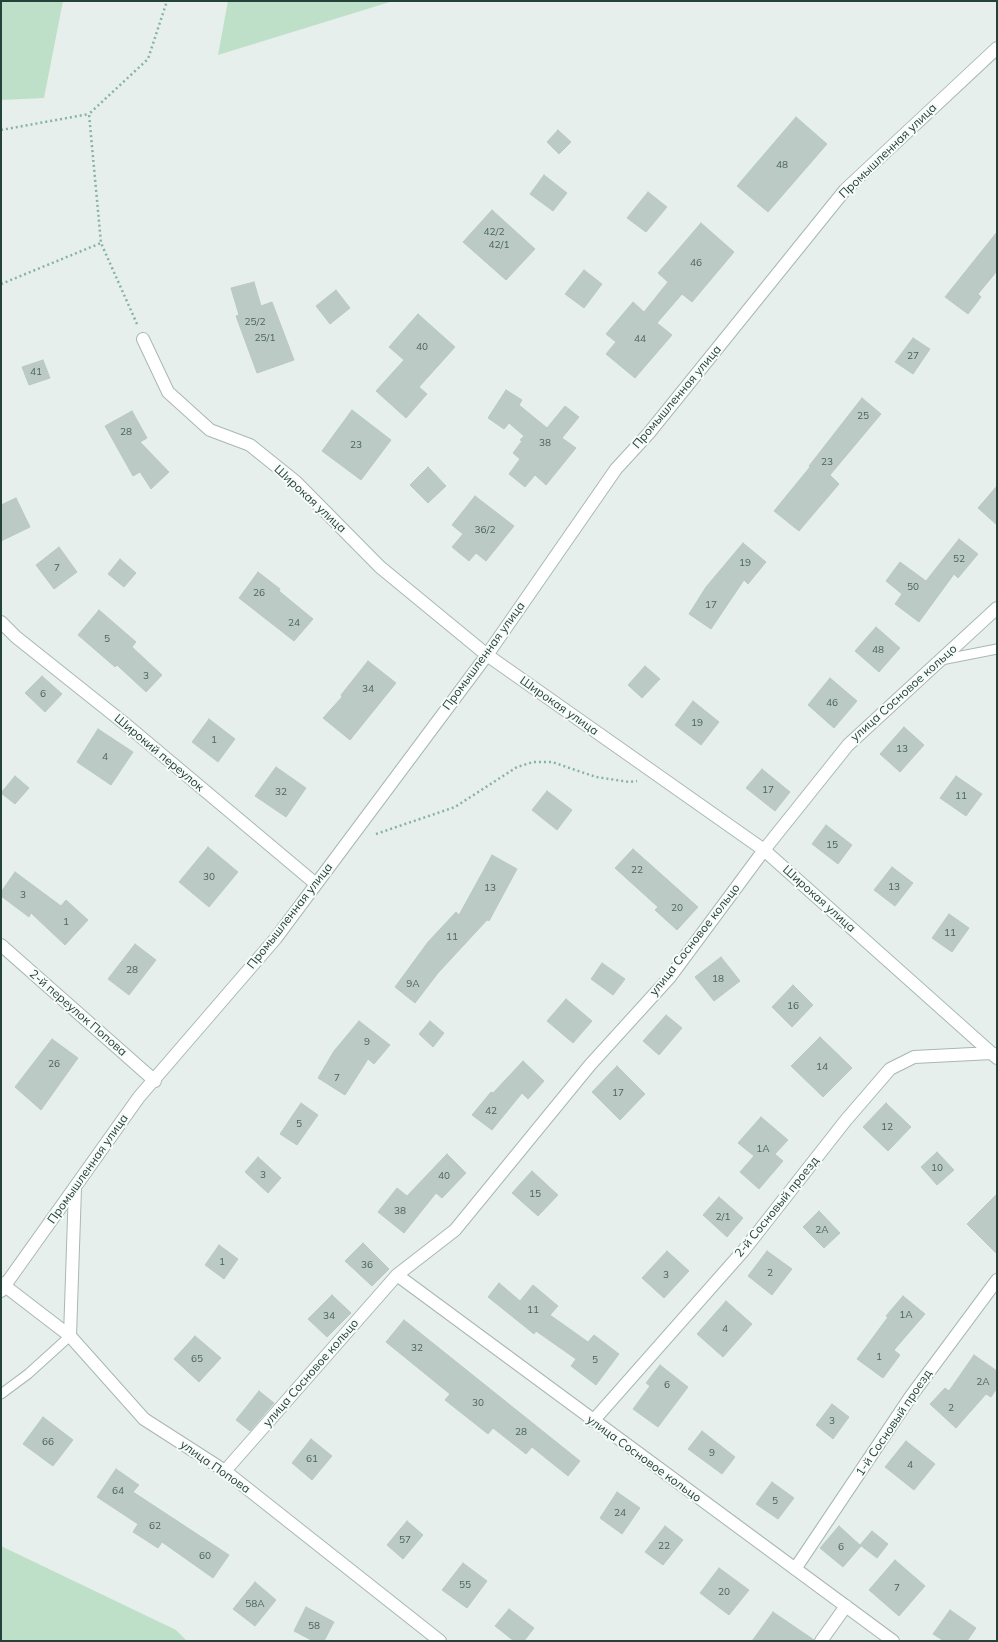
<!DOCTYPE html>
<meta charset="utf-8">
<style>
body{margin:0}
#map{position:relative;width:998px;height:1642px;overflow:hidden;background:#e6efeb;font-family:Mulish,sans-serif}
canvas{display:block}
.frame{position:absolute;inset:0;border:2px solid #24423a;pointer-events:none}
</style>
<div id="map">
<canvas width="998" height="1642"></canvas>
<div class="frame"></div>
</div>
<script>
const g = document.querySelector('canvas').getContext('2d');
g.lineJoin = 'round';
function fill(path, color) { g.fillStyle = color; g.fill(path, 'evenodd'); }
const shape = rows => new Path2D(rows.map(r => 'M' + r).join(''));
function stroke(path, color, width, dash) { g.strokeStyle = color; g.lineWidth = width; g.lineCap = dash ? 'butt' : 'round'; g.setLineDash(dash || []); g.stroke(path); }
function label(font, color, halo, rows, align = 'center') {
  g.font = font + ' Mulish,sans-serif'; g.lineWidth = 4; g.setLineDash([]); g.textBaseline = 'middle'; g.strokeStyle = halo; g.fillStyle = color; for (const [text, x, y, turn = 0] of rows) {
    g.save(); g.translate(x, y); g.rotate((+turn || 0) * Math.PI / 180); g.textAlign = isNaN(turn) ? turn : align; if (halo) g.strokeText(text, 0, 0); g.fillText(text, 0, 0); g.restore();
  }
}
fill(shape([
 [1,1,63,1,44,98,1,100],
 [228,1,393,1,218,55],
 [1,1546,176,1630,187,1641,1,1641]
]), '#bfe0c8');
const building = shape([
 [796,117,827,144,768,212,737,186,796,117],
 [558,130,571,142,559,154,547,142,558,130],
 [544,175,567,193,553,211,530,194,544,175],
 [648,192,667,207,646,232,627,218,648,192],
 [492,210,535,249,506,280,463,242,492,210],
 [701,223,734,252,692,302,682,294,657,323,672,335,635,378,606,354,616,342,606,334,633,302,644,312,668,282,658,273,701,223],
 [997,232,997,271,978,294,981,297,968,314,945,297,997,232],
 [584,270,602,284,584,308,565,294,584,270],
 [254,282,261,306,272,302,294,360,257,373,236,316,239,315,231,288,254,282],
 [336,290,350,308,330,324,316,306,336,290],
 [418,314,455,347,419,387,427,394,406,418,376,391,404,360,389,347,418,314],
 [913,338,930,349,913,374,895,362,913,338],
 [43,360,50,378,29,385,22,367,43,360],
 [506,390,522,400,519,405,547,428,565,406,579,417,562,438,576,448,546,485,535,475,525,487,509,474,520,459,513,453,522,441,520,440,524,436,509,423,504,429,488,418,506,390],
 [862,398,881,414,830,475,839,484,799,531,774,511,810,467,809,466,862,398],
 [352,410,391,440,361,480,322,451,352,410],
 [132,411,147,438,140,442,169,472,151,489,140,472,133,476,105,426,132,411],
 [428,467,446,486,428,503,410,485,428,467],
 [997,486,997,525,978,508,997,486],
 [475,496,514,526,486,561,476,553,469,561,452,547,463,534,452,525,475,496],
 [16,498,30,527,1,541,1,505,16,498],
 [959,539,978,554,958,578,954,574,919,622,895,604,902,594,886,581,900,562,926,581,959,539],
 [743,543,766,562,748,584,744,580,711,629,689,614,706,587,743,543],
 [59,547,77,572,54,589,36,565,59,547],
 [120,559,136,573,124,587,108,574,120,559],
 [258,572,280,589,279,591,313,619,294,641,239,598,258,572],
 [99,610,136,642,132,647,162,675,146,692,117,665,115,667,78,635,99,610],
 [876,627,900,648,879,672,855,651,876,627],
 [368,661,396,683,350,740,323,718,342,697,341,695,368,661],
 [645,666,660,679,642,698,628,685,645,666],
 [42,676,62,694,45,712,25,693,42,676],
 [830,678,857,701,834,728,808,705,830,678],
 [693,701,719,722,701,745,675,725,693,701],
 [209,719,235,739,218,762,192,742,209,719],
 [904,727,924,745,900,772,880,754,904,727],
 [98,729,133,752,111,785,77,762,98,729],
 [276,767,306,788,286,817,255,796,276,767],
 [762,769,790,792,775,811,746,788,762,769],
 [15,776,29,788,15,804,1,793,15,776],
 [956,776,982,794,966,816,940,798,956,776],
 [547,791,572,810,557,830,532,810,547,791],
 [826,825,852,845,838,864,812,844,826,825],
 [208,847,238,872,209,907,179,882,208,847],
 [633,849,698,907,677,930,655,910,658,907,615,868,633,849],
 [492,855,517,869,489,921,487,920,438,973,415,1003,395,987,428,942,456,912,459,915,492,855],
 [892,867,913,883,895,906,874,890,892,867],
 [15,872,61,906,66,900,88,920,65,945,31,913,29,917,1,896,1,892,15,872],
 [949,914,969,928,952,952,932,938,949,914],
 [135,944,156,960,129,995,108,979,135,944],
 [721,957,740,981,714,1001,695,977,721,957],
 [602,963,625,979,613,995,591,979,602,963],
 [793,985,813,1005,792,1027,772,1007,793,985],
 [566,999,592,1021,573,1043,547,1021,566,999],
 [666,1015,682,1028,659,1055,643,1041,666,1015],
 [359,1021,390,1045,374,1064,368,1059,345,1095,318,1078,334,1051,359,1021],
 [430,1021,444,1033,433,1047,419,1034,430,1021],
 [820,1037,852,1068,823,1097,791,1066,820,1037],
 [52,1039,78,1058,41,1110,15,1087,52,1039],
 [523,1061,544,1081,528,1099,522,1093,492,1130,472,1115,491,1092,493,1093,523,1061],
 [617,1066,645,1094,620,1120,592,1092,617,1066],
 [301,1103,318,1115,297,1145,280,1134,301,1103],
 [886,1103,911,1127,888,1151,863,1127,886,1103],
 [761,1117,788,1140,775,1154,783,1161,759,1189,740,1172,754,1156,738,1143,761,1117],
 [937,1152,954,1170,937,1185,921,1167,937,1152],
 [447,1154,466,1173,442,1198,436,1193,404,1233,378,1212,397,1188,407,1196,447,1154],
 [258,1157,281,1178,268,1193,245,1172,258,1157],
 [532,1171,558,1195,538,1216,512,1193,532,1171],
 [997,1194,997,1254,967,1224,997,1194],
 [719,1197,743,1218,727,1237,703,1215,719,1197],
 [819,1211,840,1233,824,1248,803,1227,819,1211],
 [363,1243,389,1269,372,1286,345,1261,363,1243],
 [219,1245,238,1259,224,1279,205,1265,219,1245],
 [667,1251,689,1271,664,1298,642,1278,667,1251],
 [767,1251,792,1269,772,1295,748,1276,767,1251],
 [499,1283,520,1301,533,1285,558,1306,550,1315,588,1342,594,1335,619,1354,596,1385,571,1366,576,1359,536,1331,534,1334,488,1297,499,1283],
 [332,1295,351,1313,327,1337,308,1319,332,1295],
 [903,1296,925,1314,894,1350,900,1355,883,1378,857,1359,888,1317,886,1316,903,1296],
 [726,1301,752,1324,723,1357,697,1334,726,1301],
 [404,1320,580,1461,568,1476,532,1447,526,1454,493,1428,488,1434,445,1400,450,1394,386,1342,404,1320],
 [195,1336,221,1358,199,1382,174,1359,195,1336],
 [974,1355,997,1371,997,1388,991,1397,986,1394,956,1428,930,1404,945,1388,949,1391,974,1355],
 [660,1365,688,1387,658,1427,633,1409,650,1386,646,1383,660,1365],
 [259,1391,274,1403,250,1431,236,1420,259,1391],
 [832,1404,849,1417,833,1439,816,1425,832,1404],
 [43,1417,73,1440,53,1466,23,1444,43,1417],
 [702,1431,735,1457,722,1474,688,1449,702,1431],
 [311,1439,332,1456,312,1480,292,1463,311,1439],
 [906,1441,935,1464,914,1490,885,1467,906,1441],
 [116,1469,139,1485,133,1492,229,1555,213,1578,162,1542,158,1548,133,1532,138,1524,97,1497,116,1469],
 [772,1482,794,1498,778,1519,756,1504,772,1482],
 [617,1492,640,1508,622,1534,600,1518,617,1492],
 [407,1521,423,1535,403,1559,387,1545,407,1521],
 [665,1526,683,1540,663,1565,645,1552,665,1526],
 [839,1526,861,1546,843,1567,820,1548,839,1526],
 [872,1531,888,1544,877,1558,860,1545,872,1531],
 [895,1560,925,1586,899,1616,869,1590,895,1560],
 [463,1563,487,1581,467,1608,442,1590,463,1563],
 [719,1568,749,1590,729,1615,700,1593,719,1568],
 [255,1582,276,1600,255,1626,233,1609,255,1582],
 [306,1607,334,1622,324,1641,313,1641,294,1631,306,1607],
 [509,1609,534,1628,524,1641,514,1641,495,1626,509,1609],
 [950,1610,976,1628,967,1641,944,1641,933,1634,950,1610],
 [773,1612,814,1640,814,1641,752,1641,773,1612]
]);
fill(building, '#bbcac4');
stroke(building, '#b8c9c2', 1);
const lane = shape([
 [941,660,997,649],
 [1,1394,28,1374,70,1336]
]);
const street = shape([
 [143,339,168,392,210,430,250,445,296,482,380,567,487,655,764,850,997,1058],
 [1,622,16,637,129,727,316,884],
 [1,945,155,1081],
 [397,1275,893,1641],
 [1,1283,70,1336,144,1419,225,1471,440,1641],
 [1,1291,139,1097,276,938,487,655,616,469,649,433,845,190,997,48],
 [70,1336,75,1188],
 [593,1421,744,1250,846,1120,890,1069,914,1057,992,1053],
 [225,1471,397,1275,455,1230,590,1065,670,977,764,850,848,745,997,608],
 [795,1569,911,1396,997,1280],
 [821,1641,846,1606]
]);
stroke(lane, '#a8b8b2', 11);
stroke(street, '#a8b8b2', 14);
stroke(shape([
 [1,130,89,114],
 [1,284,101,243],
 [137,324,101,243,89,114,148,59,167,1],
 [376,834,455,807,517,767,533,762,552,762,596,777,629,782,637,781]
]), '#86b3a5', 2.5, [2, 3]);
stroke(lane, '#fff', 9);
stroke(street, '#fff', 12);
label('10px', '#4a645c', null, [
 ["48",782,165],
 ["42/2",494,232],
 ["42/1",499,245],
 ["46",696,263],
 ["25/2",255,322],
 ["25/1",265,338],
 ["44",640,339],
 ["40",422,347],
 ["27",913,356],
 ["41",36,372],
 ["25",863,416],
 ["28",126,432],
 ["38",545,443],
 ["23",356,445],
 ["23",827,462],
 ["36/2",485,530],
 ["52",959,559],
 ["19",745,563],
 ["7",57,568],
 ["50",913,587],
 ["26",259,593],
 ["17",711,605],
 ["24",294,623],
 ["5",107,639],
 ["48",878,650],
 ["3",146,676],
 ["34",368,689],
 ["6",43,694],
 ["46",832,703],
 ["19",697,723],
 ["1",214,740],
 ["13",902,749],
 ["4",105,757],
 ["17",768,790],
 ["32",281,792],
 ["11",961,796],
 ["15",832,845],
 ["22",637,870],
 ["30",209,877],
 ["13",894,887],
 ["13",490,888],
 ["3",23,895],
 ["20",677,908],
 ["1",66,922],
 ["11",950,933],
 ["11",452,937],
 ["28",132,970],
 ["18",718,979],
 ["9А",413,984],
 ["16",793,1006],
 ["9",367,1042],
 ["26",54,1064],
 ["14",822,1067],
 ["7",337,1078],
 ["17",618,1093],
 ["42",491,1111],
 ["5",299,1124],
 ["12",887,1127],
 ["1А",763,1149],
 ["10",937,1168],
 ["3",263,1175],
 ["40",444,1176],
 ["15",535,1194],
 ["38",400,1211],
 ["2/1",723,1217],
 ["2А",822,1230],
 ["1",222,1262],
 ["36",367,1265],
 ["2",770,1273],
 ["3",666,1275],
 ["11",533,1310],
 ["1А",906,1315],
 ["34",329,1316],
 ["4",725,1329],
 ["32",417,1348],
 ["1",879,1357],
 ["65",197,1359],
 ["5",595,1360],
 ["2А",983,1382],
 ["6",667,1385],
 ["30",478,1403],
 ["2",951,1408],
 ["3",832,1421],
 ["28",521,1432],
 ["66",48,1442],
 ["9",712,1453],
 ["61",312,1459],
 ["4",910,1465],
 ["64",118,1491],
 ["5",775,1501],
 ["24",620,1513],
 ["62",155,1526],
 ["57",405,1540],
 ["22",664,1546],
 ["6",841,1547],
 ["60",205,1556],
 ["55",465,1585],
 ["7",897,1588],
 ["20",724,1592],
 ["58А",255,1604],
 ["58",314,1626]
]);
label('12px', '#24423a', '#f7fbf9', [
 ["Промышленная улица",888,151,-44],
 ["Промышленная улица",677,397,-50],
 ["Широкая улица",310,499,43],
 ["Промышленная улица",484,656,-54],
 ["улица Сосновое кольцо",904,693,-42],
 ["Широкая улица",559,706,35],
 ["Широкий переулок",159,753,40],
 ["Широкая улица",819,899,42],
 ["Промышленная улица",290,916,-52],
 ["улица Сосновое кольцо",695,940,-52],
 ["2-й переулок Попова",78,1013,41],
 ["Промышленная улица",88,1169,-55],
 ["2-й Сосновый проезд",777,1207,-51],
 ["улица Сосновое кольцо",311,1373,-49],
 ["1-й Сосновый проезд",894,1423,-56],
 ["улица Сосновое кольцо",644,1459,36],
 ["улица Попова",215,1467,35]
]);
</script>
